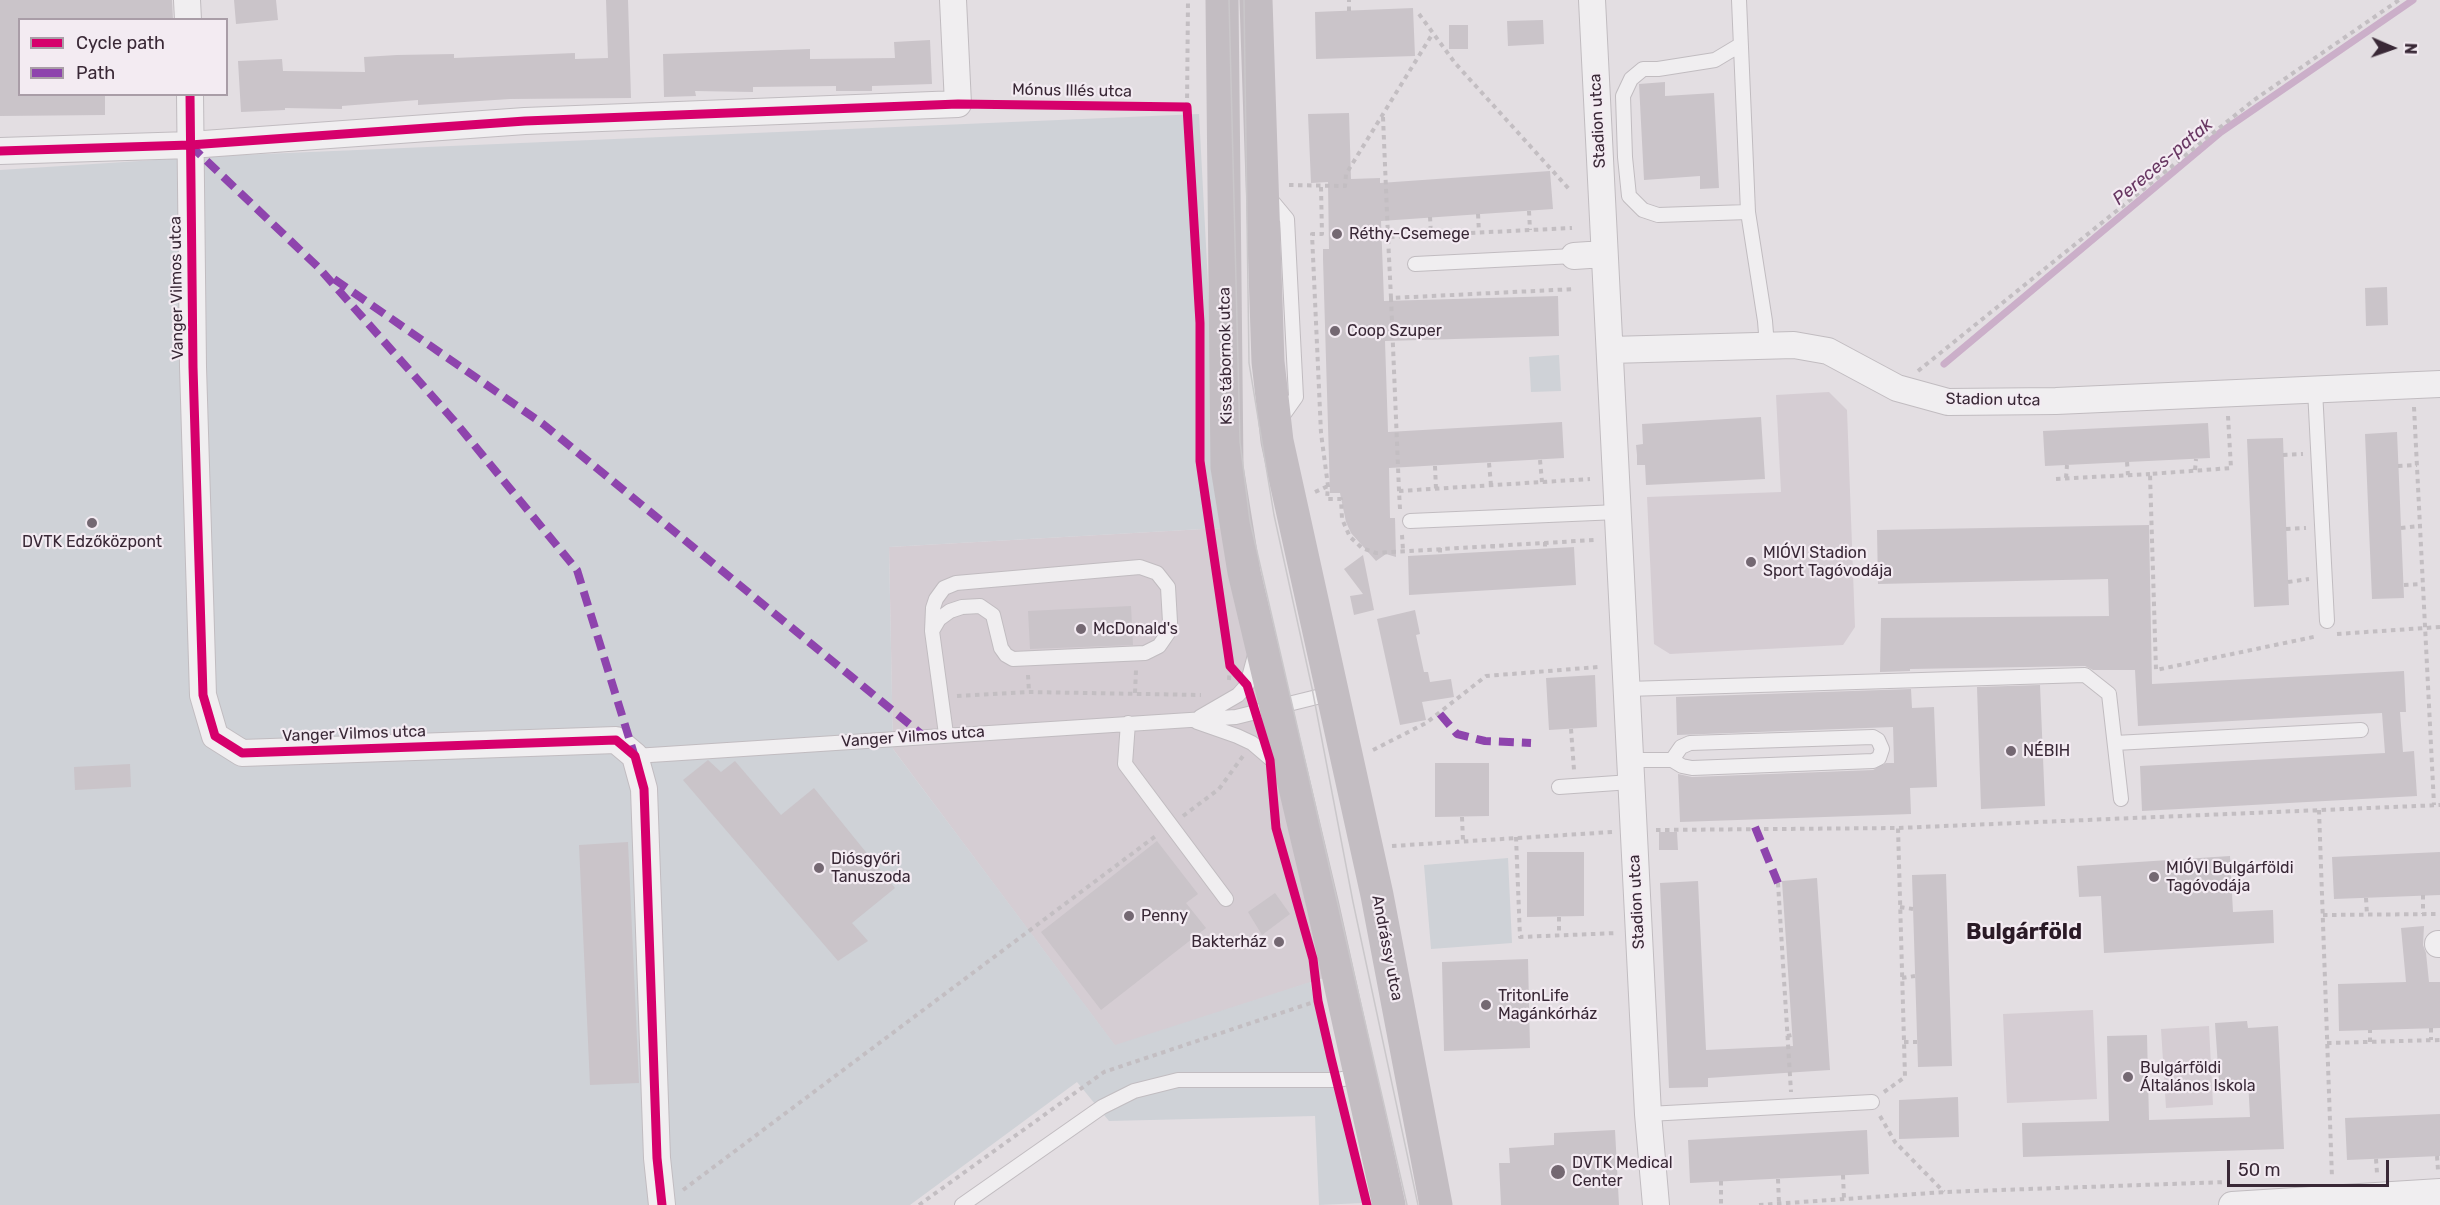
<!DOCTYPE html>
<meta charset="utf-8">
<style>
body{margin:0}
#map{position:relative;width:2440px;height:1205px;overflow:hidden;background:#e3dee2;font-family:Rubik,sans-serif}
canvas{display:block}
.legend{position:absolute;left:18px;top:18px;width:210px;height:78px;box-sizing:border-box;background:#f3ebf2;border:2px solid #a99da7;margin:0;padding:8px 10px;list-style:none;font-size:18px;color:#392836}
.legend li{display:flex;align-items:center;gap:12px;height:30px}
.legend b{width:30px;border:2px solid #a99da7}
.north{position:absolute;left:2362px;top:18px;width:60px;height:60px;-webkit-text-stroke:4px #f3ebf2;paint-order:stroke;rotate:92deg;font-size:16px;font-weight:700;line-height:24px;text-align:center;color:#392836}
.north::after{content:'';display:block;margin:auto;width:21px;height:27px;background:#392836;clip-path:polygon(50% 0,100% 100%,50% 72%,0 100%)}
.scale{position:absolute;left:2227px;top:1160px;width:162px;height:27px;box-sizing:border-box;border:3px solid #392836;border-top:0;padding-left:8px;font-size:18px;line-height:21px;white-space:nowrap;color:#392836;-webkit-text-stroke:4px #f3ebf2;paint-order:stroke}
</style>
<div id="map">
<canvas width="2440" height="1205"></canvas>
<ul class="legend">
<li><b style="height:8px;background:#d6006c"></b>Cycle path</li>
<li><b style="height:8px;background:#8e44ad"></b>Path</li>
</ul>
<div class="north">N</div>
<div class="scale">50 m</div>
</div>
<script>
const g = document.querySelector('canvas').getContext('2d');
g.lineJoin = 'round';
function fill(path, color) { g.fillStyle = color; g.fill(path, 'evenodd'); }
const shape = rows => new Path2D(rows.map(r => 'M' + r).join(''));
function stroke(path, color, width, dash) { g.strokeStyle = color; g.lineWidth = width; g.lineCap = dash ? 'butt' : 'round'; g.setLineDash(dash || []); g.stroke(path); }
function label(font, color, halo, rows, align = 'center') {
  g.font = font + ' Rubik,sans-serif'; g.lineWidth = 4.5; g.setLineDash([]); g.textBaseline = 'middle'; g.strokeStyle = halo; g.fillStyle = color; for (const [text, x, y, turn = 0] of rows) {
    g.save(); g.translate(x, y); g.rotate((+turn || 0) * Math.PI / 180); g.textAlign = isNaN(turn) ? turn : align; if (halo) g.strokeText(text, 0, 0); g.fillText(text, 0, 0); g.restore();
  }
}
fill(shape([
 [1829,392,1847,410,1855,627,1843,645,1670,654,1654,644,1647,497,1781,492,1776,395],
 [1221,528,1324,978,1115,1046,893,749,889,547],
 [2093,1010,2097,1099,2007,1103,2003,1014],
 [2209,1026,2213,1105,2166,1108,2161,1029]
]), '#d5cdd3');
fill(shape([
 [1199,114,1221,528,889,547,893,749,1115,1045,1310,982,1363,1203,1319,1205,1315,1116,1109,1121,1077,1082,910,1205,0,1205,0,170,217,156],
 [1559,355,1561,391,1531,392,1529,357],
 [1508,858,1512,943,1431,949,1424,865]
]), '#cfd2d7');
stroke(shape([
 [1944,364,2221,132,2413,0]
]), '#cbafc9', 7);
fill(shape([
 [0,0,172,0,173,20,20,20,20,94,105,94,105,115,0,116],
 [234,0,276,0,278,20,236,24],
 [606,0,628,0,631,98,510,99,418,105,418,100,342,106,342,109,285,108,285,110,241,112,238,61,282,59,283,71,365,72,364,57,397,55,454,54,454,58,575,53,575,59,608,58],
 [1413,8,1415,56,1316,59,1315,12],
 [1543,20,1544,44,1508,46,1507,21],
 [1449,25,1468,25,1468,49,1449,49],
 [930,40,932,84,872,86,872,91,836,91,836,86,753,87,753,92,695,91,696,96,664,97,663,54,810,49,810,59,895,58,894,42],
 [1665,82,1665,96,1714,93,1719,188,1700,189,1700,176,1644,180,1639,84],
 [1349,113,1351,179,1380,178,1380,183,1550,171,1553,209,1381,221,1384,301,1558,296,1559,336,1385,341,1388,432,1562,422,1564,458,1389,468,1390,518,1395,518,1396,557,1386,554,1376,561,1351,533,1346,522,1340,493,1330,493,1323,259,1323,249,1329,249,1328,182,1311,183,1308,114],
 [2387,287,2388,325,2366,326,2365,288],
 [1761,417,1765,479,1646,485,1645,465,1637,465,1637,455,1636,445,1643,444,1642,424],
 [2208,423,2210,458,2045,466,2043,431],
 [2397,432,2404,598,2372,599,2365,434],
 [2283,438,2289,605,2254,607,2247,439],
 [2149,525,2152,684,2404,671,2406,712,2400,712,2403,752,2414,751,2417,796,2142,811,2140,766,2385,753,2382,713,2138,726,2135,670,2093,670,2085,666,1910,669,1910,671,1880,672,1881,618,2109,616,2108,579,1878,584,1877,530],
 [1574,547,1576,585,1409,595,1408,556],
 [1363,555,1374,610,1354,615,1350,596,1363,594,1344,569],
 [1131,606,1133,645,1030,649,1028,611],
 [1415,610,1420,634,1416,635,1424,672,1428,672,1430,682,1451,679,1454,697,1422,702,1426,720,1400,725,1377,619],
 [1595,675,1597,727,1549,730,1546,678],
 [2040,685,2045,806,1981,809,1977,687],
 [1911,689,1912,708,1934,707,1937,787,1910,788,1911,814,1680,822,1678,774,1692,777,1873,770,1886,763,1894,763,1893,727,1677,735,1676,697],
 [708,760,721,772,735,761,781,815,814,788,895,888,852,923,868,941,838,961,683,780],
 [1435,763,1489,763,1489,816,1435,817],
 [130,764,131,787,75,790,74,767],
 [1659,832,1677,832,1678,850,1659,850],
 [1157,841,1198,894,1186,903,1206,928,1101,1010,1041,932],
 [628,842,639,1083,590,1085,579,845],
 [1527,852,1584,852,1584,916,1527,917],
 [2440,852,2440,895,2334,899,2332,857],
 [2230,856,2233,912,2273,910,2274,943,2104,953,2101,896,2079,897,2077,866],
 [1946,874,1952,1066,1918,1067,1912,875],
 [1817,878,1830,1070,1708,1078,1708,1087,1669,1088,1660,883,1698,881,1706,1050,1793,1046,1782,881],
 [1275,893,1290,914,1262,935,1248,912],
 [2424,926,2423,945,2426,953,2429,982,2440,982,2440,1028,2339,1031,2338,984,2406,982,2401,928],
 [1528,959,1530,1048,1444,1051,1442,962],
 [2247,1021,2248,1028,2278,1026,2284,1149,2023,1157,2022,1123,2109,1121,2107,1036,2147,1035,2149,1120,2250,1117,2248,1080,2219,1081,2215,1023],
 [1958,1097,1959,1137,1899,1139,1899,1100],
 [2440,1114,2440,1156,2347,1160,2345,1118],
 [1615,1130,1619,1205,1501,1205,1499,1163,1510,1163,1509,1148,1554,1145,1554,1133],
 [1867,1130,1869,1174,1690,1183,1688,1140]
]), '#cac4c9');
const service = shape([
 [1739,0,1748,212,1765,321,1767,346],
 [1740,45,1715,60,1658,69,1643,69,1631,79,1623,96,1625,157,1629,196,1643,210,1658,215,1748,212],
 [1267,195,1287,219,1296,397,1279,421],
 [1415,264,1574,256],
 [2315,390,2327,621],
 [1410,521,1618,512],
 [932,631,939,619,950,611,962,607,980,606,993,615,1001,648,1006,655,1013,659,1145,653,1159,646,1168,633,1170,622,1168,587,1157,573,1140,567,956,583,944,588,936,599,933,608,932,631,946,734],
 [1627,689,2085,675,2109,694,2121,799],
 [1200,717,1238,695,1247,685,1255,655],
 [1197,722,1237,736,1252,743,1286,772],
 [1128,723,1125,764,1226,899],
 [2115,743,2361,730],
 [635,756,1236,717,1333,693],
 [1630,760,1672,760,1682,766,1692,768,1873,761,1879,758,1882,749,1878,740,1873,737,1690,743,1681,747,1672,760],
 [1559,787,1631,782],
 [1648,1114,1872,1102],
 [962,1205,1102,1107,1134,1091,1178,1080,1337,1080,1360,1076]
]);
const minor = shape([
 [187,0,188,20],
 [1592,0,1648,1114,1656,1205],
 [190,94,193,367,203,695,215,736,242,753,616,740,635,756,644,789,657,1158,662,1205],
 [0,151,190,145,525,121,958,104,953,0],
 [1574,256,1604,254],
 [1610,350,1794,345,1828,351,1897,388,1948,402,2056,401,2440,384],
 [2438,944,2440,944],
 [2232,1205,2440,1192]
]);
stroke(service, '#c1bcc0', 16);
stroke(minor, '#c1bcc0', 28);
stroke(shape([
 [1349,11,1349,0],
 [1419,14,1455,63,1569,189],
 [1187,107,1188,0],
 [1383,117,1388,237],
 [1289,185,1345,186,1346,174,1433,33],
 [1321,187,1322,234,1312,234,1321,433,1328,486,1327,499,1341,499,1342,519,1350,537,1362,548,1376,553,1594,540],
 [1529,211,1530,230],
 [1478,214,1479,232],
 [1430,217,1431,234],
 [1391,298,1388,237,1572,228],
 [1918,371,2254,100,2399,0],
 [2414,407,2434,805],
 [2228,416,2231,468,2150,474,2156,670,2318,636],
 [2283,455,2303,454],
 [1540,460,1542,482],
 [2127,462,2128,475],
 [1489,463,1491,485],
 [1435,466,1436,489],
 [2398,466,2417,465],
 [2195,470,2196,459],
 [2066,478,2067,465],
 [2056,479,2150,474],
 [1399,491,1391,298,1575,289],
 [1315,492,1328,486],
 [1400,509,1399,491,1590,479],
 [2401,528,2420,526],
 [2286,529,2306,528],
 [1402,535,1403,550],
 [1545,542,1545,549],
 [1493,544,1493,551],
 [1440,548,1440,554],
 [2288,582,2309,579],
 [2404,585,2422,584],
 [2337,634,2440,627],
 [1028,675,1029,692],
 [1229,680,1230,666],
 [1135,693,1136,670],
 [957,696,1029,692,1201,695],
 [1571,729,1574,770],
 [1373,750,1426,723,1486,676,1598,667],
 [2319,810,2332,1178],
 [1183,816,1219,789,1243,756],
 [1462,817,1463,841],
 [1656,830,1898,828,2440,805],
 [1516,837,1520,937,1617,933],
 [1392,846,1612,832],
 [1778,883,1791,1092],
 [2423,895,2423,914],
 [2366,898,2367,915],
 [1900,907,1913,909],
 [2323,915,2440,914],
 [1559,917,1559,935],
 [1902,978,1915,976],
 [2431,1028,2431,1040],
 [1787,1036,1792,1035],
 [1904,1042,1917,1042],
 [2370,1042,2370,1030],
 [2327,1043,2440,1040],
 [1884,1092,1905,1077,1898,828],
 [1880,1116,1895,1142,1944,1192],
 [2437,1156,2438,1170],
 [2376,1159,2377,1173],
 [1843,1175,1844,1199],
 [1778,1179,1779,1204],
 [1721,1181,1721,1205],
 [683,1190,1157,835],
 [919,1205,1104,1072,1317,1001],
 [1759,1205,1945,1192,2226,1182]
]), '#c3bec2', 4, [4.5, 4.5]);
stroke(service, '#f0eef0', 14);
stroke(minor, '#f0eef0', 26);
stroke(shape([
 [1222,0,1227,467,1244,572,1323,906,1389,1205],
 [1256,0,1268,362,1277,441,1377,895,1436,1205]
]), '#c3bdc2', 33);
stroke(shape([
 [1229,0,1240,442,1250,521,1407,1205],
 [1244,0,1249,363,1274,515,1312,688,1353,902,1418,1205]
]), '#cac7ca', 1.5);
stroke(shape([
 [190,145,319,268,456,423,577,570,634,754],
 [334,279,543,424,925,737],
 [1440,714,1457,734,1485,741,1531,743],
 [1755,827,1778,883]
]), '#8e44ad', 8, [15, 8]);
stroke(shape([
 [190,94,193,367,203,695,215,736,242,753,616,740,635,756,644,789,657,1158,662,1205],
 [0,151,190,145,525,121,958,104,1187,107,1200,323,1200,461,1230,666,1247,685,1270,760,1276,828,1313,959,1318,1001,1331,1058,1367,1205]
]), '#d6006c', 9);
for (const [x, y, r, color] of [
 [1337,234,6,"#746872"],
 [1335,331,6,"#746872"],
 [92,523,6,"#746872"],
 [1751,562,6,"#746872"],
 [1081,629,6,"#746872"],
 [2011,751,6,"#746872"],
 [819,868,6,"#746872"],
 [2154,877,6,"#746872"],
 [1129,916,6,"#746872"],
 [1279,942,6,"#746872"],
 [1486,1005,6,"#746872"],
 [2128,1077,6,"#746872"],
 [1558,1172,8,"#746872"]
]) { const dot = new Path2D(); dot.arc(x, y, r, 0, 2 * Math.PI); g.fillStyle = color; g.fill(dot); stroke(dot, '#f3ebf2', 2); }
label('16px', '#392836', '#f3ebf2', [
 ["Mónus Illés utca",1072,91,1],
 ["Stadion utca",1598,121,-93],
 ["Vanger Vilmos utca",177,288,-91],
 ["Kiss tábornok utca",1226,356,-91],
 ["Stadion utca",1993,400,1],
 ["Vanger Vilmos utca",354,734,-2],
 ["Vanger Vilmos utca",913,737,-4],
 ["Stadion utca",1637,902,-93],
 ["Andrássy utca",1387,948,79]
]);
label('16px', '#392836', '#f3ebf2', [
 ["Réthy-Csemege",1349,234],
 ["Coop Szuper",1347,331],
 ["DVTK Edzőközpont",92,542,"center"],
 ["MIÓVI Stadion",1763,553],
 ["Sport Tagóvodája",1763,571],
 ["McDonald's",1093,629],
 ["NÉBIH",2023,751],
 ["Diósgyőri",831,859],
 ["Tanuszoda",831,877],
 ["MIÓVI Bulgárföldi",2166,868],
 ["Tagóvodája",2166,886],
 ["Penny",1141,916],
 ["Bakterház",1267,942,"right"],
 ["TritonLife",1498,996],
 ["Magánkórház",1498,1014],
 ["Bulgárföldi",2140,1068],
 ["Általános Iskola",2140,1086],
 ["DVTK Medical",1572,1163],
 ["Center",1572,1181]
], 'left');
label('italic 18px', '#683762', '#f3ebf2', [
 ["Pereces-patak",2163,162,-40]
]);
label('bold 22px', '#2a1a26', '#f3ebf2', [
 ["Bulgárföld",2024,933]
]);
</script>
